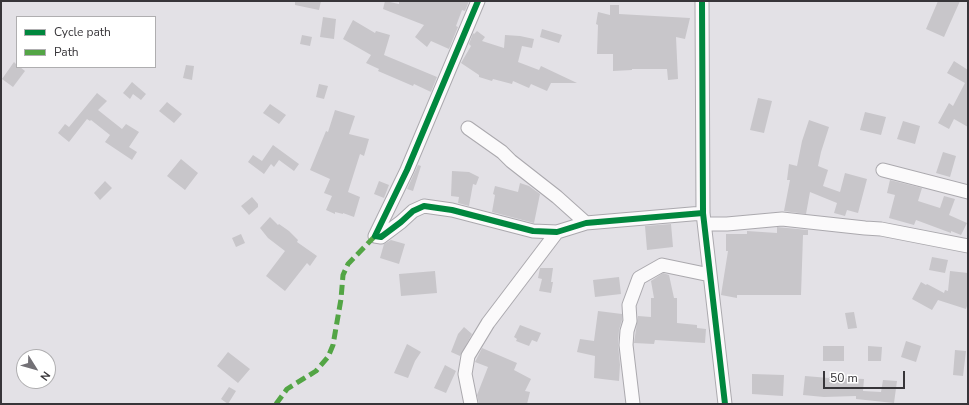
<!DOCTYPE html>
<style>
body{margin:0}
#map{position:relative;width:969px;height:405px;overflow:hidden;background:#e3e1e6;font-family:"Nunito Sans",sans-serif}
canvas{display:block}
.frame{position:absolute;inset:0;border:2px solid #373539;pointer-events:none}
.legend{position:absolute;left:16px;top:16px;width:140px;height:52px;box-sizing:border-box;background:#fff;border:1px solid #afaeb0;margin:0;padding:5px 7px;list-style:none;font-size:12px;color:#373539}
.legend li{display:flex;align-items:center;gap:8px;height:20px}
.legend b{width:20px;border:1px solid #afaeb0}
.north{position:absolute;left:16px;top:349px;width:40px;height:40px;box-sizing:border-box;background:#fff;border:1px solid #afaeb0;border-radius:50%;rotate:127deg;font-size:11px;font-weight:700;line-height:16px;text-align:center;color:#373539}
.north::after{content:'';display:block;margin:auto;width:14px;height:18px;background:#737176;clip-path:polygon(50% 0,100% 100%,50% 72%,0 100%)}
.scale{position:absolute;left:823px;top:371px;width:82px;height:18px;box-sizing:border-box;border:2px solid #373539;border-top:0;padding-left:5px;font-size:12px;line-height:14px;white-space:nowrap;color:#373539;-webkit-text-stroke:3px #fff;paint-order:stroke}
</style>
<div id="map">
<canvas width="969" height="405"></canvas>
<div class="frame"></div>
<ul class="legend">
<li><b style="height:5px;background:#00873e"></b>Cycle path</li>
<li><b style="height:5px;background:#53a545"></b>Path</li>
</ul>
<div class="north">N</div>
<div class="scale">50 m</div>
</div>
<script>
const g = document.querySelector('canvas').getContext('2d');
g.lineJoin = 'round';
function fill(path, color) { g.fillStyle = color; g.fill(path, 'evenodd'); }
const shape = rows => new Path2D(rows.map(r => 'M' + r).join(''));
function stroke(path, color, width, dash) { g.strokeStyle = color; g.lineWidth = width; g.lineCap = dash ? 'butt' : 'round'; g.setLineDash(dash || []); g.stroke(path); }
fill(shape([
 [295,1,321,1,319,10,295,5],
 [385,1,399,4,399,1,469,1,465,11,462,10,456,26,458,27,449,49,431,41,427,47,415,37,424,25,383,9],
 [938,1,960,1,944,37,926,29],
 [610,5,619,5,619,14,690,18,685,39,676,37,678,79,668,80,667,69,632,69,632,70,613,71,613,54,597,54,598,25,596,24,598,12,610,15],
 [323,17,336,19,334,39,320,37],
 [353,20,375,33,376,31,390,35,384,55,437,77,431,92,414,84,413,86,378,71,379,69,366,63,371,55,343,39],
 [542,29,562,35,559,43,540,37],
 [477,31,485,37,482,41,504,48,505,35,520,36,534,39,532,48,522,46,518,62,539,70,541,66,577,83,551,83,547,91,531,84,529,88,513,81,512,84,493,79,492,81,479,77,479,75,461,63,471,46,469,44,473,33,474,34],
 [302,35,312,37,310,46,300,44],
 [954,61,968,70,968,127,954,119,949,129,938,123,949,103,953,106,965,83,947,73],
 [14,62,17,65,17,67,20,67,25,71,13,87,2,79],
 [186,65,194,66,192,80,183,78],
 [132,82,146,94,141,100,133,94,130,99,123,93],
 [319,84,328,86,324,99,316,97],
 [97,93,107,101,98,110,122,129,126,124,139,132,129,147,137,152,132,160,105,142,110,135,91,120,90,121,87,119,69,142,58,133,65,124,69,127],
 [758,98,772,101,764,133,750,130],
 [167,102,182,114,174,123,159,111],
 [270,104,286,115,279,124,263,113],
 [335,110,355,116,349,134,369,139,364,156,360,154,348,192,360,197,354,217,343,213,343,214,335,212,335,214,326,210,332,196,324,193,330,179,310,170,326,131,328,132],
 [865,112,886,117,881,135,860,130],
 [809,120,829,127,821,152,818,166,828,170,823,186,840,192,845,173,867,179,858,213,847,210,845,216,834,213,837,203,810,192,806,214,784,211,790,180,787,180,789,164,797,166,802,141],
 [903,121,920,126,915,144,897,139],
 [273,145,299,164,294,171,279,160,274,167,271,164,264,174,248,162,253,155,262,161],
 [943,152,956,156,950,177,936,173],
 [181,159,198,173,185,190,167,176],
 [418,165,421,166,413,191,407,189],
 [452,171,469,172,479,177,476,185,473,184,469,206,458,203,459,197,451,196],
 [890,180,922,188,918,201,940,208,944,196,955,199,949,215,967,223,961,235,951,231,951,233,916,220,914,225,889,218,895,195,887,193],
 [105,181,112,188,100,200,94,193],
 [379,181,389,185,384,198,374,194],
 [520,183,529,186,540,194,534,223,492,212,495,195,493,194,495,186,518,192],
 [252,197,258,204,258,207,249,215,241,206],
 [270,217,278,225,279,224,289,231,298,240,297,242,317,256,310,266,307,263,285,291,266,276,285,251,268,238,260,228],
 [671,224,673,247,647,250,645,226],
 [777,227,808,230,808,235,803,235,801,295,737,295,737,298,721,295,728,251,726,251,726,234,747,234,747,231,777,233],
 [241,234,245,243,236,247,232,238],
 [391,240,405,244,399,264,380,258,384,244],
 [932,257,948,260,945,273,929,270],
 [540,268,553,268,551,282,553,282,551,293,539,291,542,279,538,278],
 [435,271,437,293,401,296,399,274],
 [950,271,968,273,968,303,966,309,938,300,932,310,912,299,921,282,926,285,927,284,944,293,945,290,948,291],
 [663,273,669,275,674,298,677,298,677,323,697,325,697,328,706,329,705,343,655,340,654,344,634,343,638,316,651,317,651,298,654,298,651,281],
 [619,277,621,294,595,297,593,280],
 [598,311,622,314,622,320,619,330,618,344,620,365,619,381,594,378,595,356,577,352,580,339,594,341],
 [854,312,857,328,848,329,845,313],
 [520,325,541,333,537,342,532,340,529,346,516,341,517,339,514,337],
 [464,327,472,334,460,356,451,352,458,334],
 [906,341,921,346,916,362,901,357],
 [407,344,421,352,415,361,408,378,394,373],
 [823,346,844,346,844,361,823,361],
 [868,346,882,347,881,361,868,361],
 [482,348,517,363,514,370,531,379,525,391,530,392,527,404,479,404,477,395,488,367,475,362],
 [955,350,966,351,963,376,953,375],
 [228,352,250,369,238,383,217,366],
 [445,365,456,371,446,393,434,388],
 [752,374,784,375,783,396,752,394],
 [805,376,829,378,829,377,842,377,842,378,864,379,863,391,881,392,883,380,897,381,894,403,856,399,856,396,824,397,803,395],
 [229,387,236,391,228,404,221,399]
]), '#c8c6ca');
const minor = shape([
 [478,1,407,170,375,236,381,237,401,222,413,211,424,206,452,210,533,231,557,232,586,223,703,213],
 [702,1,703,213,725,404],
 [468,128,502,152,511,161,557,197,586,223],
 [883,170,968,192],
 [705,224,727,224,782,219,865,228,881,229,968,246],
 [471,404,465,374,468,356,488,323,557,232],
 [633,404,626,345,627,331,630,321,629,305,639,278,662,265,710,275]
]);
stroke(minor, '#aba9ae', 15);
stroke(minor, '#fbfafb', 13);
stroke(shape([
 [276,404,287,389,316,371,328,357,333,345,341,299,343,275,348,264,375,236]
]), '#53a545', 5, [10, 5]);
stroke(shape([
 [478,1,407,170,375,236,381,237,401,222,413,211,424,206,452,210,533,231,557,232,586,223,703,213],
 [702,1,703,213,725,404]
]), '#00873e', 6);
</script>
